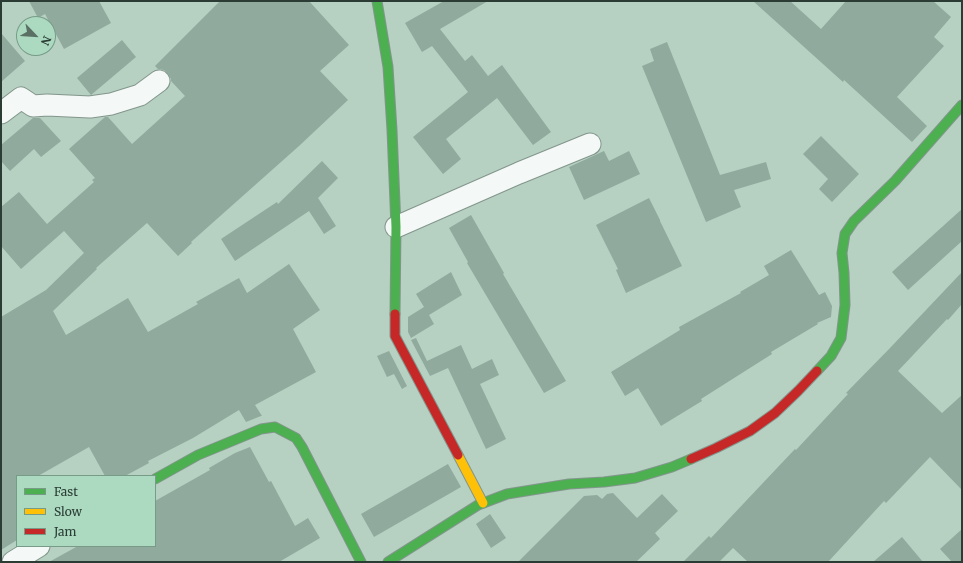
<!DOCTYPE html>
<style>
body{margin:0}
#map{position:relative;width:963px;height:563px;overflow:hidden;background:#b6d0c2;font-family:Merriweather,serif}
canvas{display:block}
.frame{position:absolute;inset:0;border:2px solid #2a3c33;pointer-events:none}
.legend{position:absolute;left:16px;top:475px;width:140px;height:72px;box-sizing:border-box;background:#acdac1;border:1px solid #789b88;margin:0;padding:5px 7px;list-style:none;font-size:12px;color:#2a3c33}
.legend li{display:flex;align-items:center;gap:8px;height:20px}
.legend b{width:20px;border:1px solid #789b88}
.north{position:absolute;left:16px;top:16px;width:40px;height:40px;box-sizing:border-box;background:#acdac1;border:1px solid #789b88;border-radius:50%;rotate:115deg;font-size:11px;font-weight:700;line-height:16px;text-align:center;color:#2a3c33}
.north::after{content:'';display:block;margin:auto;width:14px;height:18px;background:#5b7065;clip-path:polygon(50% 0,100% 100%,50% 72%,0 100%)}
</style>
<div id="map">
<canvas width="963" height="563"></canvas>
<div class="frame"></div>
<ul class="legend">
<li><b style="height:5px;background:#4caf50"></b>Fast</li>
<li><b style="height:5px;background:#ffc107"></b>Slow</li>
<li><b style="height:5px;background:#c62828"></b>Jam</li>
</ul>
<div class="north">N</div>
</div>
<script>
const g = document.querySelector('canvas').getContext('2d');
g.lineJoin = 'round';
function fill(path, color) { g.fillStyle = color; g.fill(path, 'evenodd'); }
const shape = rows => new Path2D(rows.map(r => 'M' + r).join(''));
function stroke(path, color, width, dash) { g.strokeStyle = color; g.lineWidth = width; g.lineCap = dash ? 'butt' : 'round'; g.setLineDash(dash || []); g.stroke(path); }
fill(shape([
 [29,1,99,1,111,23,64,49,45,14,38,18],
 [220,1,309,1,349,45,320,71,348,100,299,146,191,242,192,243,178,256,147,223,96,268,97,269,53,311,66,335,128,298,148,332,198,304,196,302,239,278,247,293,289,264,320,310,293,329,316,372,255,405,262,416,261,416,246,422,239,410,193,438,148,461,149,463,125,476,105,476,89,447,38,476,17,476,17,540,1,550,1,317,46,290,84,253,64,231,21,269,1,246,1,207,19,192,47,224,94,182,92,180,95,178,69,149,105,117,108,117,132,144,185,96,171,81,171,79,168,74,164,70,158,69,155,66],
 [444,1,488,1,440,29,465,61,472,55,488,76,502,65,551,132,533,145,497,98,446,139,461,159,443,174,413,137,468,92,432,46,422,52,405,23],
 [753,1,790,1,821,29,846,1,933,1,951,17,934,37,944,46,897,97,927,126,912,142,844,80,843,82],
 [1,33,25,61,1,82],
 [122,40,136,57,91,95,77,78],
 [667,42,720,175,766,162,771,179,734,190,741,207,706,222,642,66,654,61,650,49],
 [33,118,40,118,61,141,41,157,34,149,10,171,1,161,1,145],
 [821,136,859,174,832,202,819,189,828,179,803,154],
 [604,151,609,161,629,151,640,174,584,200,569,167],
 [322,161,338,178,318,198,336,226,324,234,309,211,235,261,221,239,277,202,278,204],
 [649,198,660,220,660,221,682,266,626,293,616,270,618,269,596,225],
 [962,209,962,241,908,290,892,272],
 [471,215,504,273,503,274,566,381,544,393,467,263,468,262,449,228],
 [791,250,819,295,825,292,832,306,831,317,817,323,818,324,771,352,772,354,701,399,702,401,661,426,638,388,625,396,611,372,680,330,679,327,741,293,740,292,769,275,764,266],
 [451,272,462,295,429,315,434,324,411,338,408,332,408,317,424,307,416,294],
 [962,272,962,304,948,320,947,319,898,371,942,413,962,395,962,490,930,457,886,503,884,501,828,562,748,562,733,548,719,562,683,562,709,536,711,538,795,449,796,450,848,394,846,393,890,348],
 [416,338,427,361,461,345,472,369,492,359,499,375,480,384,506,439,486,449,448,368,430,376,411,340],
 [389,351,407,386,402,389,394,374,387,377,377,356],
 [250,447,269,482,271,481,295,526,308,518,320,538,279,562,49,562,78,546,155,546,155,501,210,470,209,468,235,453],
 [448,464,461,487,374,537,361,514],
 [613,493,637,518,662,494,678,511,655,533,660,539,636,562,518,562,584,496,597,495,602,499,607,494],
 [490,514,506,538,491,548,476,524],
 [962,529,962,562,952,562,940,549],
 [902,537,923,562,873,562]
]), '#90aa9d');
const street = shape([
 [1,113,21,98,33,106,47,105,90,107,111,104,140,95,159,81],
 [396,227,519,173,590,144],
 [13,562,39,546]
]);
const fast = shape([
 [377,1,388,67,392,130,396,227,395,314],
 [817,371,831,356,841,338,845,305,844,273,842,253,845,234,854,221,895,181,962,105],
 [155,479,198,455,261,429,275,427,296,438,302,447,361,562],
 [388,562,478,505,507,494,569,484,604,482,635,478,672,467,691,459]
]);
const slow = shape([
 [458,455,483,503]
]);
const jam = shape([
 [395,314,395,336,458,455],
 [691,459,716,448,750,431,775,413,798,391,817,371]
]);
stroke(street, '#82968c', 23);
stroke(fast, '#82968c', 11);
stroke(slow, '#82968c', 11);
stroke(jam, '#82968c', 11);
stroke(street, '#f4f8f6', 21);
stroke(fast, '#4caf50', 9);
stroke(slow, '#ffc107', 9);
stroke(jam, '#c62828', 9);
</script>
